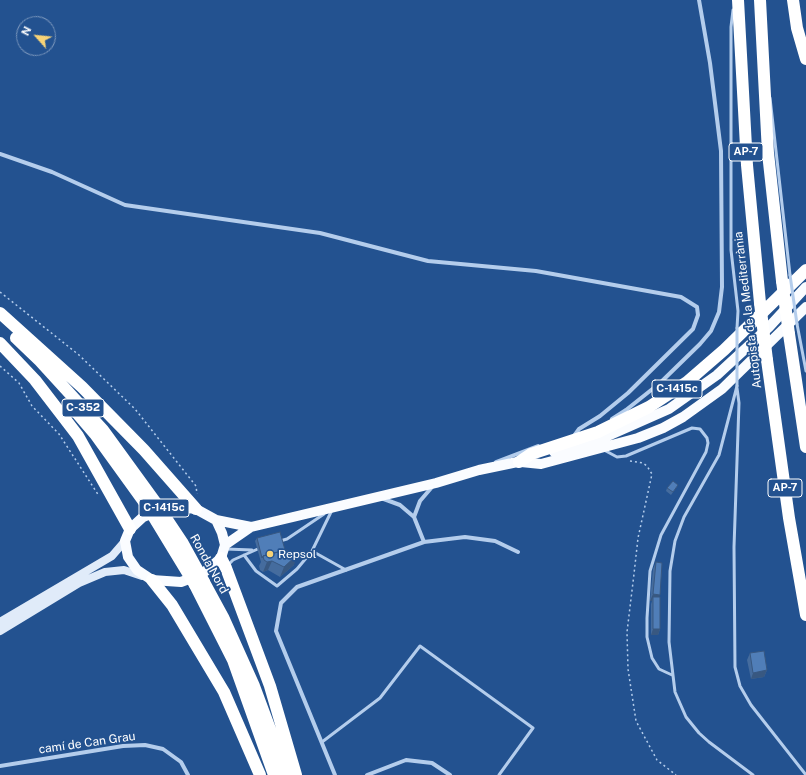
<!DOCTYPE html>
<meta charset="utf-8">
<style>
body{margin:0}
#map{position:relative;width:806px;height:775px;overflow:hidden;background:#235290;font-family:"Public Sans",sans-serif}
canvas{display:block}
.north{position:absolute;left:16px;top:16px;width:40px;height:40px;box-sizing:border-box;background:#235290;border:1px solid #7b97bc;border-radius:50%;rotate:297deg;font-size:11px;font-weight:700;line-height:16px;text-align:center;color:#fff}
.north::after{content:'';display:block;margin:auto;width:14px;height:18px;background:#f7d377;clip-path:polygon(50% 0,100% 100%,50% 72%,0 100%)}
</style>
<div id="map">
<canvas width="806" height="775"></canvas>
<div class="north">N</div>
</div>
<script>
const g = document.querySelector('canvas').getContext('2d');
g.lineJoin = 'round';
const shape = rows => new Path2D(rows.map(r => 'M' + r).join(''));
function stroke(path, color, width, dash) { g.strokeStyle = color; g.lineWidth = width; g.lineCap = dash ? 'butt' : 'round'; g.setLineDash(dash || []); g.stroke(path); }
function fill(path, color) { g.fillStyle = color; g.fill(path, 'evenodd'); }
function label(font, color, halo, rows, align = 'center') {
  g.font = font + ' "Public Sans",sans-serif'; g.lineWidth = 3.5; g.setLineDash([]); g.textBaseline = 'middle'; g.strokeStyle = halo; g.fillStyle = color; for (const [text, x, y, turn = 0] of rows) {
    g.save(); g.translate(x, y); g.rotate((+turn || 0) * Math.PI / 180); g.textAlign = isNaN(turn) ? turn : align; if (halo) g.strokeText(text, 0, 0); g.fillText(text, 0, 0); g.restore();
  }
}
stroke(shape([
 [0,292,79,355,135,409,196,486,197,494],
 [0,366,19,383,32,406,59,434,99,496],
 [630,461,643,463,647,466,652,474,638,538,634,574,627,632,628,669,636,721,657,760,676,775]
]), '#b4cdec', 1.5, [2, 3]);
stroke(shape([
 [733,10,731,27,731,250,738,311,737,328],
 [770,98,790,275],
 [797,324,806,371],
 [737,386,719,455,684,517,675,541,670,571,669,642,675,692,686,717,699,733,709,742,753,775],
 [737,388,739,403,734,547,735,667,740,686,751,705,806,775],
 [604,450,617,457,626,456,692,428,700,429,707,438,708,443,706,452,661,535,650,571,647,618,647,637,652,658,659,669,672,675],
 [280,541,287,539,324,514],
 [226,549,252,550],
 [312,551,346,570],
 [244,555,256,571,277,586,297,569,312,551,332,510],
 [228,565,233,560,260,548],
 [322,742,380,698,420,646,533,728,499,775]
]), '#b4cdec', 3);
stroke(shape([
 [0,154,52,172,125,205,320,233,428,261,536,271,681,297,697,307,698,315,693,329,628,393,600,416,579,429,574,436],
 [612,419,626,410,660,383,700,344,711,331,719,312,722,287,721,151,710,63,699,0],
 [496,462,538,446],
 [381,498,400,505,414,517,424,542],
 [414,517,420,501,432,487],
 [0,766,123,746,145,745,163,749,181,762,188,775],
 [335,775,276,631,281,603,297,587,424,542,465,537,495,541,518,552],
 [367,775,406,760,432,763,450,775]
]), '#b4cdec', 4);
stroke(shape([
 [0,622,112,556,125,541],
 [0,631,79,583,105,572,124,570,142,576]
]), '#e0ebf9', 8);
stroke(shape([
 [554,452,601,439,669,409,717,375,769,327,806,287],
 [521,462,541,464,638,438,663,428,683,417,722,389,806,307],
 [216,520,222,533,225,545,221,558,202,574,181,582,152,580,137,570,128,557,125,541,130,529,143,517,163,509,179,507,196,509,216,520,251,527,436,483,479,470,527,460],
 [225,545,251,527]
]), '#fafcff', 10);
stroke(shape([
 [738,0,747,165,760,303],
 [760,0,768,153,782,281],
 [793,0,797,28,806,59],
 [0,313,82,387,144,450,196,509],
 [789,334,806,447],
 [16,338,40,361,103,430,156,503],
 [0,343,35,380,78,436,130,529],
 [767,360,789,518,806,615],
 [77,413,95,434,147,506],
 [519,462,531,454,598,432,649,407,687,382,724,350,806,270],
 [221,558,226,568,270,686,296,775],
 [152,580,172,605,224,692,260,775],
 [204,582,223,617,254,686,273,737,284,775],
 [195,585,233,660,274,775]
]), '#fff', 12);
stroke(shape([
 [790,275,797,324],
 [737,386,737,328]
]), '#b4cdec', 3);
stroke(shape([
 [782,281,789,334],
 [760,303,767,360],
 [156,503,182,542,204,582],
 [147,506,195,585]
]), '#fff', 12);
fill(shape([
 [678,485,676,488,671,495,666,491,667,488],
 [257,538,285,550,294,565,280,577,268,570,263,572,260,570,259,566,261,562,255,541],
 [656,562,659,597,660,629,658,635,651,635,651,604,652,601,650,601,653,569],
 [750,653,767,670,764,677,751,679,747,660]
]), '#456c9e');
fill(shape([
 [297,555,294,565,280,577,284,567],
 [272,561,268,570,263,572,267,562],
 [653,594,660,595,657,601,653,597,652,601,650,601],
 [653,629,660,629,658,635,651,635],
 [767,670,764,677,751,679,753,673]
]), '#385881');
const building = shape([
 [673,481,678,485,673,492,667,488,673,481],
 [280,532,285,550,263,556,262,558,257,538,280,532],
 [286,550,297,555,284,567,272,561,267,562,264,560,263,556,286,550],
 [656,562,662,563,660,595,653,594,656,562],
 [653,597,660,597,660,629,653,629,653,597],
 [764,651,767,670,753,673,750,653,764,651]
]);
fill(building, '#507eb8');
stroke(building, '#385881', 1);
for (const [x, y, r, color] of [
 [270,554,4,"#f7d377"]
]) { const dot = new Path2D(); dot.arc(x, y, r, 0, 2 * Math.PI); g.fillStyle = color; g.fill(dot); stroke(dot, '#235290', 1.5); }
for (const [x, y, w] of [
 [746,152,34],
 [677,389,50],
 [83,408,42],
 [785,488,34],
 [164,508,50]
]) { const box = new Path2D(); box.roundRect(x - w / 2, y - 9, w, 18, 3); g.fillStyle = '#235290'; g.fill(box); stroke(box, '#fff', 1); }
label('bold 11px', '#fff', null, [
 ["AP-7",746,152],
 ["C-1415c",677,389],
 ["C-352",83,408],
 ["AP-7",785,488],
 ["C-1415c",164,508]
]);
label('12px', '#fff', '#235290', [
 ["Autopista de la Mediterrània",748,310,-97],
 ["Ronda Nord",209,564,61],
 ["camí de Can Grau",87,743,-8]
]);
label('12px', '#fff', '#235290', [
 ["Repsol",278,554]
], 'left');
</script>
